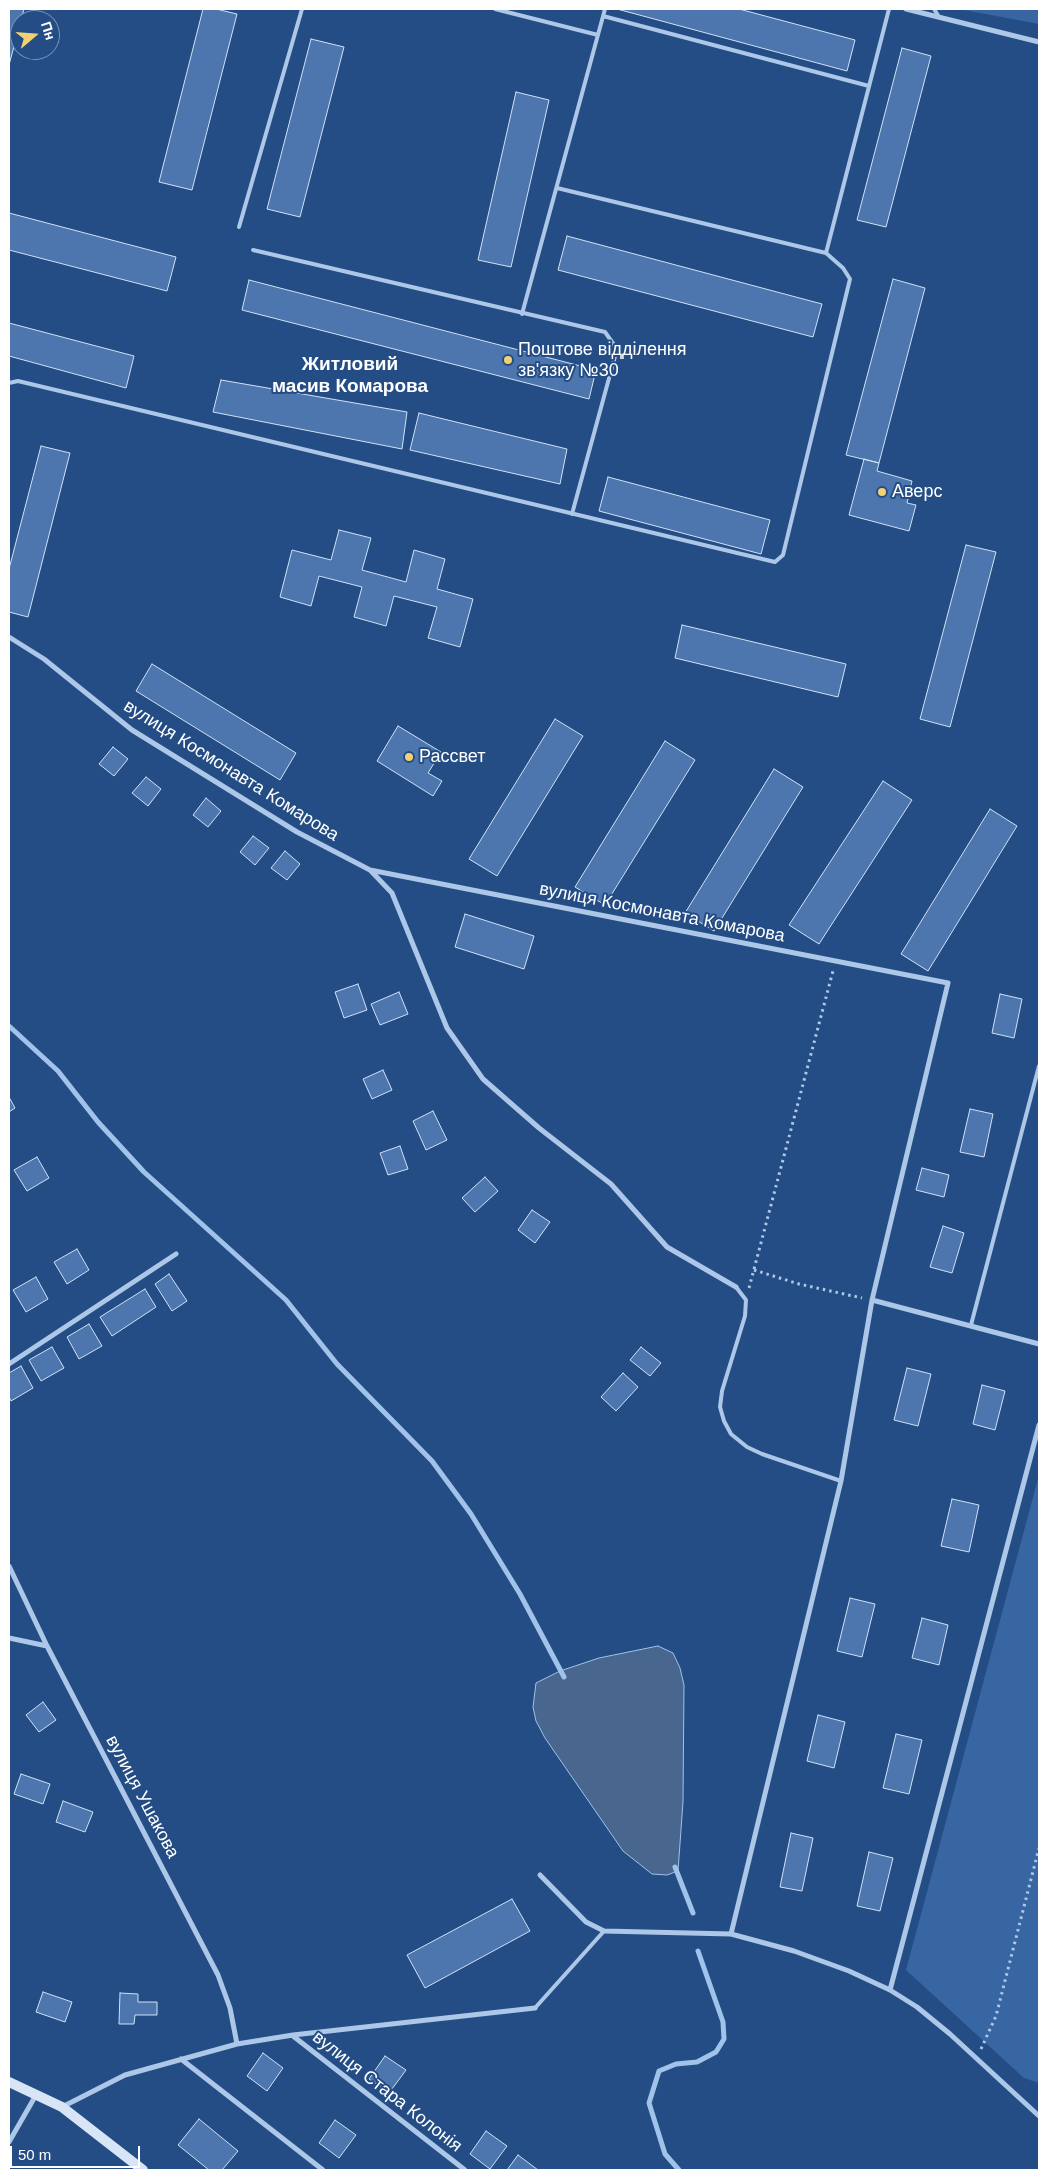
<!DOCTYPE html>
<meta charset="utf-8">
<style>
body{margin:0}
#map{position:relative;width:1048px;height:2179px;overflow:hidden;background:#244d85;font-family:Arial,sans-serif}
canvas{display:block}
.frame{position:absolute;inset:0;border:10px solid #fff;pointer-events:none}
.north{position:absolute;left:10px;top:10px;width:50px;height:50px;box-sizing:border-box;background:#244d85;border:1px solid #7c94b6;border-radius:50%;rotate:72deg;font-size:14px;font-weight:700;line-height:20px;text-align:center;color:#fff}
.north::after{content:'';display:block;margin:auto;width:18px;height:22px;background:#f3d070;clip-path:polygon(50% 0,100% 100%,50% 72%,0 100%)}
.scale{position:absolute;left:10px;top:2146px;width:130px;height:22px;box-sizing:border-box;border:2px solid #fff;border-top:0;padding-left:6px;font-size:15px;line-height:18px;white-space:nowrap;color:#fff;-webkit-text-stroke:4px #244d85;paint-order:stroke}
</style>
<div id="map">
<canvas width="1048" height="2179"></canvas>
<div class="frame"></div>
<div class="north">Пн</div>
<div class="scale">50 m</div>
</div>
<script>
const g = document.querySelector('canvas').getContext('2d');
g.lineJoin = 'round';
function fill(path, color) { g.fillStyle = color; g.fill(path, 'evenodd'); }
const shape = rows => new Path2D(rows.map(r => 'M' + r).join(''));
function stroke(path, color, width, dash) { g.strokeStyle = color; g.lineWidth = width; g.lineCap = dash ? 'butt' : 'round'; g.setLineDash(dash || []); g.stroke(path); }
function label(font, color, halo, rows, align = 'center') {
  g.font = font + ' Arial,sans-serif'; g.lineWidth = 4; g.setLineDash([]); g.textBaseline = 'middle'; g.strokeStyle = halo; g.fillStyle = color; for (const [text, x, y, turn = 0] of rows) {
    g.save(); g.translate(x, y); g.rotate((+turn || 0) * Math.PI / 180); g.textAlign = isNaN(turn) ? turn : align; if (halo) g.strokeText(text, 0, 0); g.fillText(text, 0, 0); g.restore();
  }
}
fill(shape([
 [959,9,1039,9,1039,24],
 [1039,1475,1039,2083,1024,2078,906,1970]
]), '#3866a2');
const water = shape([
 [658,1646,673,1653,680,1668,684,1685,683,1802,678,1871,667,1875,652,1874,623,1851,545,1738,536,1721,533,1707,536,1683,560,1671,599,1658,658,1646]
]);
fill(water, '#49668f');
stroke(water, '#a1c2e9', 1);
stroke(shape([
 [9,1026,58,1071,98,1122,144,1172,286,1300,337,1364,432,1461,471,1514,520,1594,564,1677],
 [675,1867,693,1913],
 [679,2170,665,2154,649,2103,659,2071,676,2064,697,2062,716,2052,724,2039,723,2022,698,1951]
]), '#a1c2e9', 5);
const building = shape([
 [9,9,24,9,9,65,9,9],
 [203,9,216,9,237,14,192,190,159,182,203,9],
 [617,9,739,9,855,40,847,71,617,9],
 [311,39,344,47,300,217,267,209,311,39],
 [902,48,931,56,886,227,857,220,902,48],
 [516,92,549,100,511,267,478,260,516,92],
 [9,213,176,257,167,291,9,250,9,213],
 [567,236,822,304,813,337,558,270,567,236],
 [893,279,925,288,879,463,846,455,893,279],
 [249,280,596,370,589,399,242,310,249,280],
 [9,323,134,356,126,388,9,356,9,323],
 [221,380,407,412,402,449,213,412,221,380],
 [419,413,567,449,560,484,410,450,419,413],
 [41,446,70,453,28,617,9,612,9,569,41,446],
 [864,459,879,463,877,471,912,481,907,503,916,505,909,531,849,515,864,459],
 [608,477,770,520,761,554,599,511,608,477],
 [339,530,371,538,362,570,406,582,414,550,445,559,437,589,473,599,460,647,428,638,437,607,394,596,386,626,354,617,362,587,319,576,311,606,280,597,292,550,331,560,339,530],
 [966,545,996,552,950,727,920,719,966,545],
 [682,625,846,664,838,697,675,658,682,625],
 [152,664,296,753,280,780,136,691,152,664],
 [555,719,583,736,497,876,469,859,555,719],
 [398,726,441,752,428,773,442,781,433,796,377,761,398,726],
 [665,741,695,760,605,905,575,887,665,741],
 [113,747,128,759,114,776,99,764,113,747],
 [774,769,803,787,714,931,685,913,774,769],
 [146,777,161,789,148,806,132,793,146,777],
 [883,781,912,800,819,944,789,925,883,781],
 [206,798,221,811,208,827,193,815,206,798],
 [990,809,1017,826,928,971,901,954,990,809],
 [253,836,269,848,255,865,240,852,253,836],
 [285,851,300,864,287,880,271,868,285,851],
 [465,914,534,936,524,969,455,947,465,914],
 [358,984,367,1010,344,1018,335,992,358,984],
 [399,992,408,1014,380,1025,371,1004,399,992],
 [1000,994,1022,999,1014,1038,992,1033,1000,994],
 [383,1070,392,1090,372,1099,363,1079,383,1070],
 [9,1097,15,1108,9,1112,9,1097],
 [970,1109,993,1114,984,1157,960,1152,970,1109],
 [433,1111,447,1140,426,1150,413,1121,433,1111],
 [400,1146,408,1169,388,1175,380,1153,400,1146],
 [37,1157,49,1178,27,1191,14,1170,37,1157],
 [922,1168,949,1175,944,1197,916,1190,922,1168],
 [485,1177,498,1191,475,1212,462,1198,485,1177],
 [532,1210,550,1222,535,1243,518,1230,532,1210],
 [943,1226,964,1233,952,1273,930,1267,943,1226],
 [77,1249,89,1270,67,1284,54,1262,77,1249],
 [169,1274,187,1301,172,1311,155,1284,169,1274],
 [36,1277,48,1299,26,1312,13,1290,36,1277],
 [145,1289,156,1307,112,1336,100,1317,145,1289],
 [89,1324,102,1346,79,1359,67,1337,89,1324],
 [52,1347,64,1368,41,1381,29,1360,52,1347],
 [641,1347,661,1363,650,1376,630,1360,641,1347],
 [21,1366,33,1388,11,1401,9,1397,9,1373,21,1366],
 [907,1368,931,1374,918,1426,894,1420,907,1368],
 [623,1373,638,1387,616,1411,601,1397,623,1373],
 [982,1385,1005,1391,995,1430,973,1424,982,1385],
 [952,1499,979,1505,969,1552,941,1546,952,1499],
 [850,1598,875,1604,862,1657,837,1651,850,1598],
 [922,1618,948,1625,939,1665,912,1658,922,1618],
 [43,1702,56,1720,39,1732,26,1715,43,1702],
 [818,1715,845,1722,834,1768,807,1761,818,1715],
 [896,1734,922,1740,909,1794,883,1788,896,1734],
 [21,1774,50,1784,43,1804,14,1794,21,1774],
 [63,1801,93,1812,85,1832,56,1822,63,1801],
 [791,1833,813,1838,802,1891,780,1887,791,1833],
 [869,1852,893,1858,880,1911,857,1906,869,1852],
 [512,1899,530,1931,425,1988,407,1955,512,1899],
 [43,1992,72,2002,65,2022,36,2012,43,1992],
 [120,1993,138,1994,138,2002,157,2002,157,2015,135,2015,134,2024,119,2024,120,1993],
 [263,2053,283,2068,267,2091,247,2076,263,2053],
 [385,2056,406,2070,389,2093,369,2079,385,2056],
 [199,2119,238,2151,222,2170,209,2170,178,2145,199,2119],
 [335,2120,356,2135,339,2158,319,2143,335,2120],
 [486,2131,507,2146,490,2169,470,2154,486,2131],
 [518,2155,538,2170,507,2170,518,2155]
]);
fill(building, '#4c76ad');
stroke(building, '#d1e1f7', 1);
stroke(shape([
 [754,1270,799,1284,862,1298],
 [749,1288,833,971],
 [981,2049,996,2016,1039,1848]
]), '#adc7e8', 3, [2.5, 4]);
stroke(shape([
 [495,9,598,35],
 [934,9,939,17],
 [603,16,869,86],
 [239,227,302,9],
 [253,250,605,332,617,349,572,514],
 [826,253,889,9],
 [522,314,605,9],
 [9,383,18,381,775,562,783,555,850,279,843,268,826,253,557,188],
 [736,1287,746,1300,745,1316,722,1391,720,1407,724,1421,731,1434,747,1447,762,1454,841,1481],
 [971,1325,1039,1066],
 [535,2008,604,1931]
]), '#adc7e8', 4);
stroke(shape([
 [906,9,1039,42],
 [9,637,44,659,132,730,297,832,370,870,392,893,447,1028,483,1079,539,1128,611,1184,667,1247,736,1287],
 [370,870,948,983,872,1300,841,1481,731,1934],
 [872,1300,1039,1344],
 [9,1364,176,1254],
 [9,1566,47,1646,218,1975,230,2008,237,2044],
 [9,1638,47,1646],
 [540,1875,586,1922,604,1931,731,1934,794,1951,849,1971,890,1990,917,2007,950,2034,1039,2116],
 [890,1990,1039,1425],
 [293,2036,465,2170],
 [181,2059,323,2170],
 [62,2107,125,2075,237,2044,293,2035,535,2008],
 [9,2142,36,2095]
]), '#adc7e8', 5);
stroke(shape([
 [9,2082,62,2107,143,2170]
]), '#d8e5f7', 10);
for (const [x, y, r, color] of [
 [508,360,5,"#f3d070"],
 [882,492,5,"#f3d070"],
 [409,757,5,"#f3d070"]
]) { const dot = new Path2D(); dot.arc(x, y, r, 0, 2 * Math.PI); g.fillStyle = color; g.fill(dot); stroke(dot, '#244d85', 2); }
label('18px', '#fff', '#244d85', [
 ["Поштове відділення",518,350],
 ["зв'язку №30",518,371],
 ["Аверс",892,492],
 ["Рассвет",419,757]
], 'left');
label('18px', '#fff', '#244d85', [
 ["вулиця Космонавта Комарова",231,771,32],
 ["вулиця Космонавта Комарова",662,913,11],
 ["вулиця Ушакова",142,1797,62],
 ["вулиця Стара Колонія",387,2092,38]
]);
label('bold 19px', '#fff', '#244d85', [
 ["Житловий",350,365],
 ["масив Комарова",350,387]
]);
</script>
